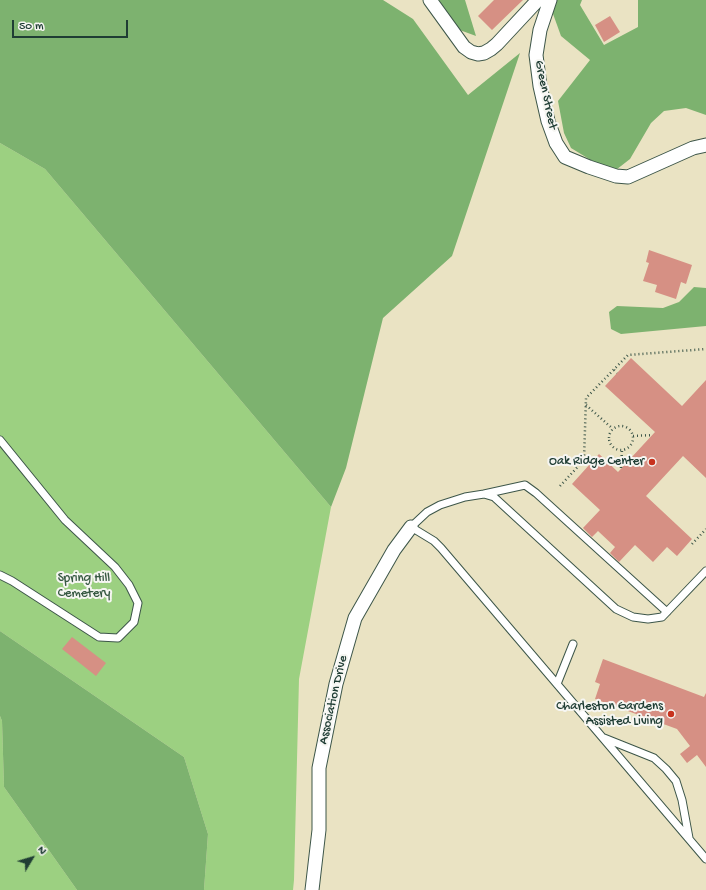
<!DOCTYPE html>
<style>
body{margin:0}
#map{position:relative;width:706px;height:890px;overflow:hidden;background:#eae3c3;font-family:"Gochi Hand",sans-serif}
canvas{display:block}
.north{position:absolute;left:12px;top:838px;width:40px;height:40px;-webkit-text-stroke:3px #f6f6f2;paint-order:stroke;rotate:52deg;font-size:11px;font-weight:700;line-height:16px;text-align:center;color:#1f3d34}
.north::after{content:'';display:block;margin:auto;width:14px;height:18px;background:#1f3d34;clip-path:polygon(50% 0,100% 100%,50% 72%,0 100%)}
.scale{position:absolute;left:12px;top:20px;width:116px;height:18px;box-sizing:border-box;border:2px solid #1f3d34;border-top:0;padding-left:5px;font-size:12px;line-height:14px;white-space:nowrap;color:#1f3d34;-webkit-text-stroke:3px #f6f6f2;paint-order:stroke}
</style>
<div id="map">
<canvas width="706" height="890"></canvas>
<div class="north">N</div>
<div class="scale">50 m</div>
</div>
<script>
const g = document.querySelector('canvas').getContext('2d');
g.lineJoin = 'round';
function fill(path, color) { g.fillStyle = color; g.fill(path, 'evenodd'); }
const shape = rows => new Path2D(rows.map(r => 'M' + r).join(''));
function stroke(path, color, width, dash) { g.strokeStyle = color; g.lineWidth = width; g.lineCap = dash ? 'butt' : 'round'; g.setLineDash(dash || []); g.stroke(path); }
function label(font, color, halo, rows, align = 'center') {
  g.font = font + ' "Gochi Hand",sans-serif'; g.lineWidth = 4; g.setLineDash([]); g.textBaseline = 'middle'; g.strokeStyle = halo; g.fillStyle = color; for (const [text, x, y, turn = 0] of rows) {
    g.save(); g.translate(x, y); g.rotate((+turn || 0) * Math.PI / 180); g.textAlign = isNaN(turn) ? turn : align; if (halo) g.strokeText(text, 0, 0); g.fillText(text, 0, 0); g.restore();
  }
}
fill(shape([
 [0,143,45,169,331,507,299,679,294,880,293,890,204,890,208,834,184,757,0,631],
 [0,716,2,721,4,787,77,890,0,890]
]), '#9cd081');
fill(shape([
 [0,0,383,0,413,19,468,95,520,53,452,256,383,318,346,468,331,507,45,169,0,143],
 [439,0,465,0,476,36,457,29],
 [548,0,582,0,580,5,604,45,638,27,638,0,706,0,706,115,686,108,664,111,651,123,630,159,612,173,571,148,564,133,558,101,590,60,561,36],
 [694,287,706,288,706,326,621,334,611,329,609,312,617,306,663,308,679,302],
 [0,631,184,757,208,834,204,890,77,890,4,787,2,721,0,716]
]), '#7db26f');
fill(shape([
 [494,0,523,0,492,30,478,16],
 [610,16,620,32,604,42,595,25],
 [649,250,692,265,686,284,681,282,676,299,655,292,657,285,643,281,649,263,646,262],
 [631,358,682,406,706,380,706,478,683,456,646,496,692,539,677,556,667,547,653,562,635,545,619,562,610,553,615,547,598,531,592,537,583,528,600,510,572,484,599,454,618,472,655,432,605,386],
 [72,637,106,663,96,676,62,649],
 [603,659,704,697,706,693,706,767,697,755,687,763,680,754,690,746,677,729,595,699,600,684,595,682]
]), '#d69084');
const lane = shape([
 [0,440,65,520,115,567,129,585,138,603,134,622,118,638,99,637,12,581,0,575],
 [484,494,525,485,536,493,667,612],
 [706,571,662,617,648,619,633,617,616,609,494,497,484,494,465,497,440,505,427,512,411,527,434,541,441,548,706,859],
 [557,684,573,644],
 [604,738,654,758,666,769,676,781,682,800,689,838]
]);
const street = shape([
 [430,0,464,47,471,52,478,54,484,53,491,49,497,44,537,1,539,0],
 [550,0,540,30,536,55,540,86,548,121,556,143,565,157,589,167,616,176,628,177,693,148,706,145],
 [312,890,319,830,319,768,336,684,355,618,394,550,411,527]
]);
stroke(lane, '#3d5649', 9);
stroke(street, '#3d5649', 15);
stroke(shape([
 [614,370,617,373],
 [586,405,613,429],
 '609 438a12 12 0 1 1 24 0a12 12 0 1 1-24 0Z',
 [633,436,653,435],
 [621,468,622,450],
 [560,486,584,460,586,398,628,355,706,349],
 [692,544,706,529]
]), '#3d5649', 2.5, [1, 3]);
stroke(lane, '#fff', 7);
stroke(street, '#fff', 13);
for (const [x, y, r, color] of [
 [652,462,4,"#c8321e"],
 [671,714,4,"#c8321e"]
]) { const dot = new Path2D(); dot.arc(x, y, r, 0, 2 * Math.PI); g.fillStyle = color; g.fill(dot); stroke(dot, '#f6f6f2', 1.5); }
label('13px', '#1f3d34', '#f6f6f2', [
 ["Green Street",545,95,78],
 ["Association Drive",334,700,-77]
]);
label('13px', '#1f3d34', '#f6f6f2', [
 ["Oak Ridge Center",644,462],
 ["Charleston Gardens",663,707],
 ["Assisted Living",663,722]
], 'right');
label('13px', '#385a43', '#f6f6f2', [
 ["Spring Hill",84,579],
 ["Cemetery",84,594]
]);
</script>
